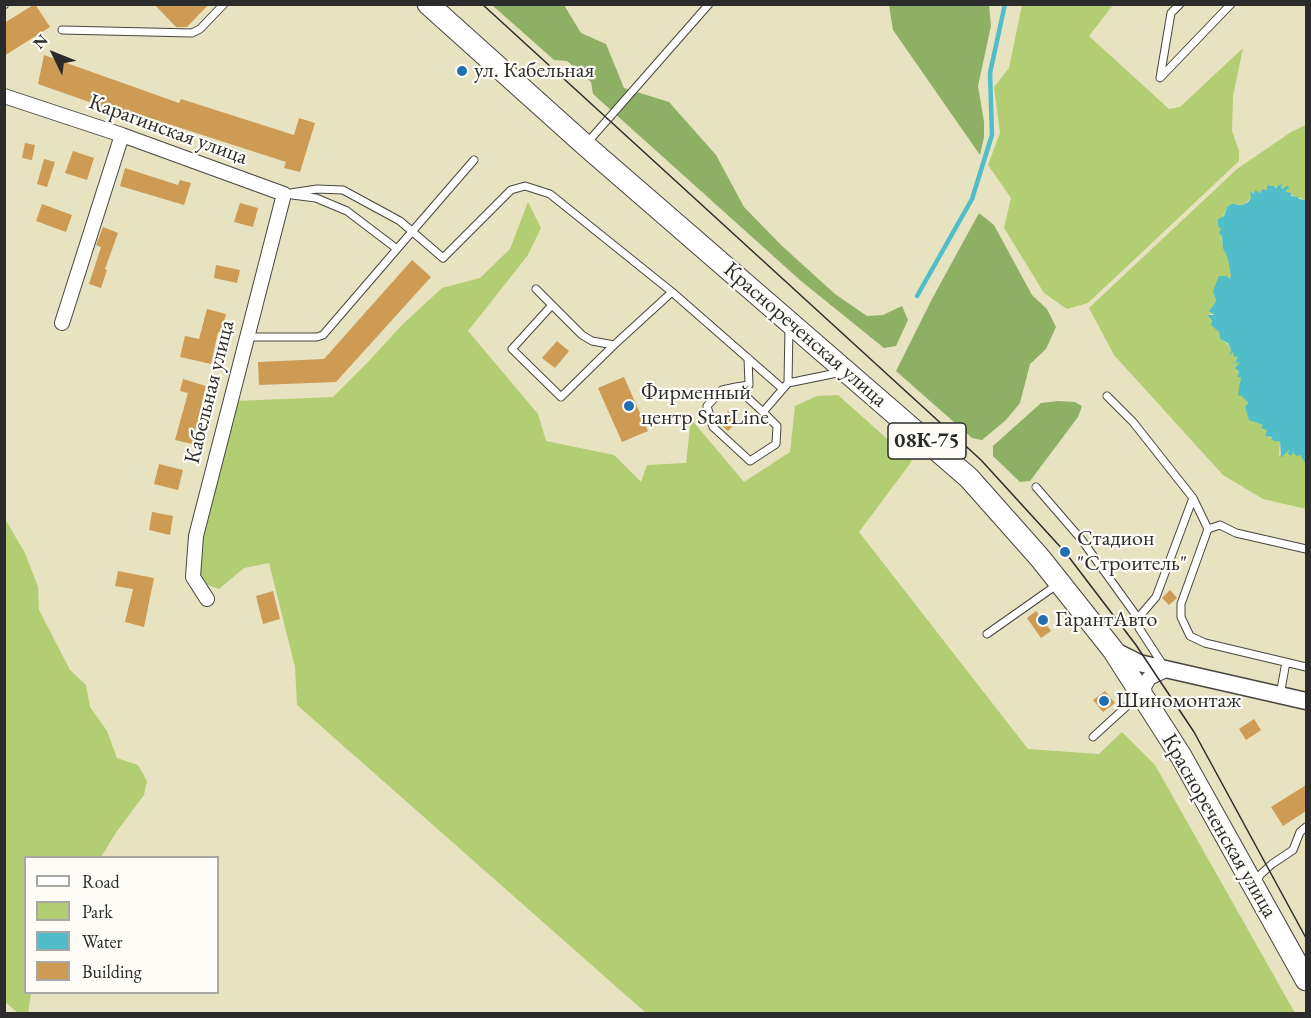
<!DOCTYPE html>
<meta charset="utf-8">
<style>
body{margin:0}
#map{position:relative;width:1311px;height:1018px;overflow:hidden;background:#e7e2c0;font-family:"EB Garamond",serif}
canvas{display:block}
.frame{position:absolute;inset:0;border:6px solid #2b2b2b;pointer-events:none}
.legend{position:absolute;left:24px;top:856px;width:195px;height:138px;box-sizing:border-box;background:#fdfcf7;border:2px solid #a9a8a5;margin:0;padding:8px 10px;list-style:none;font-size:18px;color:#2b2b2b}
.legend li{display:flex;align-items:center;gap:12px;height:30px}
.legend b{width:30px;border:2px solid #a9a8a5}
.north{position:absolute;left:24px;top:24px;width:60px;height:60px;-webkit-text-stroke:4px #fdfcf7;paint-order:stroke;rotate:313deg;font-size:16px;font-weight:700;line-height:24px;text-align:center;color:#2b2b2b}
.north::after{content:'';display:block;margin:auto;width:21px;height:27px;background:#2b2b2b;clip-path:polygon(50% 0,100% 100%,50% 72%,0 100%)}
</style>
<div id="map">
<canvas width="1311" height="1018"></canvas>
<div class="frame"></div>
<ul class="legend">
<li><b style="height:8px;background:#fff"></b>Road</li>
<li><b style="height:16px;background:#b3cd73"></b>Park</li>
<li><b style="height:16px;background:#50bdc9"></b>Water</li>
<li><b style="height:16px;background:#cd9b54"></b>Building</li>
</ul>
<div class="north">N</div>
</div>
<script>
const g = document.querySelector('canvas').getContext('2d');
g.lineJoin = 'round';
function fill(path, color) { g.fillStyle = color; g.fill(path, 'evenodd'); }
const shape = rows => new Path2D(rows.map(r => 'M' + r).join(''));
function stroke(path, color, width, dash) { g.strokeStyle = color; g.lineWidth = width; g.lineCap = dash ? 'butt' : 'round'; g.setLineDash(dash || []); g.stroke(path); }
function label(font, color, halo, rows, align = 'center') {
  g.font = font + ' "EB Garamond",serif'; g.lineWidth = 4.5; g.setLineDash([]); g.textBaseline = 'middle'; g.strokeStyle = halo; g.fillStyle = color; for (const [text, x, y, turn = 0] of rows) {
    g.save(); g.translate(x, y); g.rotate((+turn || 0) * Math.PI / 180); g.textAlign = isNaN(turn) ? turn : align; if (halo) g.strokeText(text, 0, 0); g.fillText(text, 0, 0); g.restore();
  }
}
fill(shape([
 [1022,5,1113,5,1089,36,1169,109,1180,107,1243,48,1233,96,1232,131,1239,151,1239,161,1088,303,1067,309,1044,293,1004,228,1011,198,988,165,1000,133,994,87,1009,68],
 [1306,125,1306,200,1291,195,1285,191,1288,189,1287,187,1282,189,1280,187,1269,186,1267,190,1260,193,1255,192,1254,194,1251,191,1251,198,1243,205,1239,204,1227,207,1220,223,1222,242,1231,267,1231,276,1229,279,1219,277,1214,296,1216,301,1210,309,1213,316,1212,314,1207,315,1219,332,1220,339,1227,343,1231,350,1237,355,1236,362,1241,362,1236,369,1241,376,1240,390,1248,404,1254,422,1258,423,1263,425,1261,428,1267,429,1266,436,1280,441,1279,456,1289,450,1294,451,1295,454,1300,455,1306,464,1306,509,1263,499,1223,475,1114,355,1089,308,1237,169,1291,132],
 [528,202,541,228,528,255,468,331,538,414,546,441,614,455,641,482,647,465,686,463,691,419,744,482,790,452,795,406,817,396,838,395,912,461,859,532,1028,749,1099,754,1122,732,1155,765,1295,1013,646,1013,297,705,295,667,269,563,244,568,219,589,205,584,198,573,201,534,235,401,333,397,368,362,402,325,442,288,480,278,510,249],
 [5,519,25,553,38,587,39,610,70,670,86,685,90,707,107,731,117,758,138,765,147,781,144,795,117,831,101,857,26,858,26,992,31,993,28,1014,18,1013,4,1001]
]), '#b3cd73');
fill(shape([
 [492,5,564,5,581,33,606,44,624,88,669,102,716,155,744,207,781,245,835,294,867,316,883,315,902,306,908,320,896,346,884,348,801,281,593,94,591,82,567,61,554,60],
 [889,5,989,5,991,26,978,86,984,122,984,137,980,155,893,30],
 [979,213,994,225,1032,295,1047,309,1056,327,1046,349,1030,364,1020,403,1006,420,982,440,972,438,896,371,932,299],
 [1058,401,1075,402,1082,406,1078,417,1030,481,1020,482,993,456,993,446,1041,403]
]), '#8eb065');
fill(shape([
 [1269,184,1269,186,1274,186,1276,188,1279,185,1283,184,1281,187,1282,189,1288,185,1289,189,1286,190,1286,192,1291,193,1291,196,1298,197,1299,199,1306,200,1306,464,1300,455,1297,456,1294,454,1294,451,1291,456,1288,454,1289,450,1281,458,1280,441,1275,441,1271,439,1272,437,1265,436,1267,430,1261,428,1263,425,1249,420,1245,407,1248,403,1242,396,1238,395,1241,377,1237,377,1239,372,1235,368,1240,362,1231,364,1236,362,1237,356,1234,357,1233,352,1230,355,1231,350,1228,343,1220,339,1219,332,1211,325,1212,321,1207,315,1214,315,1209,311,1216,301,1213,291,1219,276,1227,276,1229,279,1231,276,1228,259,1223,248,1222,237,1219,232,1221,229,1218,226,1218,219,1224,216,1227,207,1232,204,1243,205,1248,202,1251,198,1250,191,1254,194,1255,190,1260,193,1263,189,1267,190,1267,187]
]), '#50bdc9');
stroke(shape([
 [917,296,972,199,992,135,990,73,1005,4]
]), '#50bdc9', 4.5);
fill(shape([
 [35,4,50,27,4,56,4,23],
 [154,4,209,4,187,27,176,27],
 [44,55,179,103,181,99,294,135,299,118,315,123,300,172,284,168,286,162,153,119,152,124,38,84],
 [25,143,35,145,32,160,22,158],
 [73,151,94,158,87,180,65,173],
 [44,159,55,162,47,187,37,184],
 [125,168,178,185,180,180,191,183,184,205,120,186],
 [240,203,258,208,253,227,234,222],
 [42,204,72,215,66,232,36,221],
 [103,227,118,233,105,269,107,270,101,288,89,284,101,247,96,245],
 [412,260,431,277,336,382,259,385,258,362,324,359],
 [216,265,240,270,237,283,214,278],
 [207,309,226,314,221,333,218,332,211,364,180,357,185,336,199,339],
 [557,341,569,351,555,368,542,358],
 [624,377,648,431,622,442,598,388],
 [183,379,206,386,192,444,175,440,188,393,180,391],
 [728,411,738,421,728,431,718,422],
 [159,464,183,470,178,490,154,484],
 [152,512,173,516,170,535,149,530],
 [118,571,154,578,144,627,125,622,133,589,115,586],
 [1170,590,1177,598,1169,605,1162,598],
 [273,591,280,619,263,624,256,596],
 [1036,611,1051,631,1041,638,1027,618],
 [1105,691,1115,703,1103,712,1093,700],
 [1254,719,1261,730,1246,740,1239,729],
 [1306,785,1306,811,1283,826,1271,807]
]), '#cd9b54');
const service = shape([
 [1180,4,1171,13,1160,78,1231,4],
 [4,5,5,4],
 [62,30,192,33,200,29,224,4],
 [587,143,709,4],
 [284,194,317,189,343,190,400,221,443,258,511,190,525,186,550,194,672,292,783,389],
 [397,249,474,160],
 [536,289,582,335,592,341,614,345,672,292],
 [552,305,512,349,561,397,614,345],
 [246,337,317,337,323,335,397,249,347,211,316,198,292,195],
 [788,383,842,372],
 [736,387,749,385,748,358],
 [1107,396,1133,422,1193,498,1208,529],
 [763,412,777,426,776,444,750,461,713,427,707,406,722,390,736,387,763,412,788,383,789,327],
 [1036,487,1081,539,1138,618,1139,628,1163,665],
 [1306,549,1236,533,1220,525,1208,529,1181,604,1181,617,1190,636,1205,643,1306,667],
 [1138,618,1156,597,1193,498],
 [987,634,1058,584],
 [1280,695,1286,662],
 [1093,737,1139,695],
 [1256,884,1260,875,1272,864,1293,850,1300,832,1306,827]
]);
const minor = shape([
 [4,96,122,135,284,194,196,536,193,577,207,599],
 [62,323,122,135],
 [1145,698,1144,687,1149,678,1166,670]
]);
const tertiary = shape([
 [1113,650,1139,663,1306,701]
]);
const primary = shape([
 [428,4,585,145,969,478,1040,558,1113,650,1181,756,1306,980]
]);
stroke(service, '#474641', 9);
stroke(minor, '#474641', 16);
stroke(tertiary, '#474641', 19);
stroke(primary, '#474641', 23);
stroke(service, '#fff', 7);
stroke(minor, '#fff', 14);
stroke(tertiary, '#fff', 16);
stroke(primary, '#fff', 21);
stroke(shape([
 [482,4,981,460,1065,552,1136,645,1194,732,1306,938]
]), '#2b2b2b', 1.5);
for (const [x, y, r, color] of [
 [462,71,6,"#1f6fb2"],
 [629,406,6,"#1f6fb2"],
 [1065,552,6,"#1f6fb2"],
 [1043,620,6,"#1f6fb2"],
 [1104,701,6,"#1f6fb2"]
]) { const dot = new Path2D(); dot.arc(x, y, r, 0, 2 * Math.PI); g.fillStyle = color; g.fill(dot); stroke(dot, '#fdfcf7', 2); }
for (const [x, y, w] of [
 [927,441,78]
]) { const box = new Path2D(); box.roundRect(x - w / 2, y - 18, w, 36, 4.5); g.fillStyle = '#fdfcf7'; g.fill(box); stroke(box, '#2b2b2b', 1.5); }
label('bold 21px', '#2b2b2b', null, [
 ["08К-75",927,441]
]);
label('22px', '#2b2b2b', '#fdfcf7', [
 ["ул. Кабельная",474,71],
 ["Фирменный",641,393],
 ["центр StarLine",641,418],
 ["Стадион",1077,539],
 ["\"Строитель\"",1077,564],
 ["ГарантАвто",1055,620],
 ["Шиномонтаж",1116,701]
], 'left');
label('22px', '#2b2b2b', '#fdfcf7', [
 ["Карагинская улица",168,130,20],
 ["Краснореченская улица",805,335,41],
 ["Кабельная улица",210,392,-76],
 ["Краснореченская улица",1219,826,60]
]);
</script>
